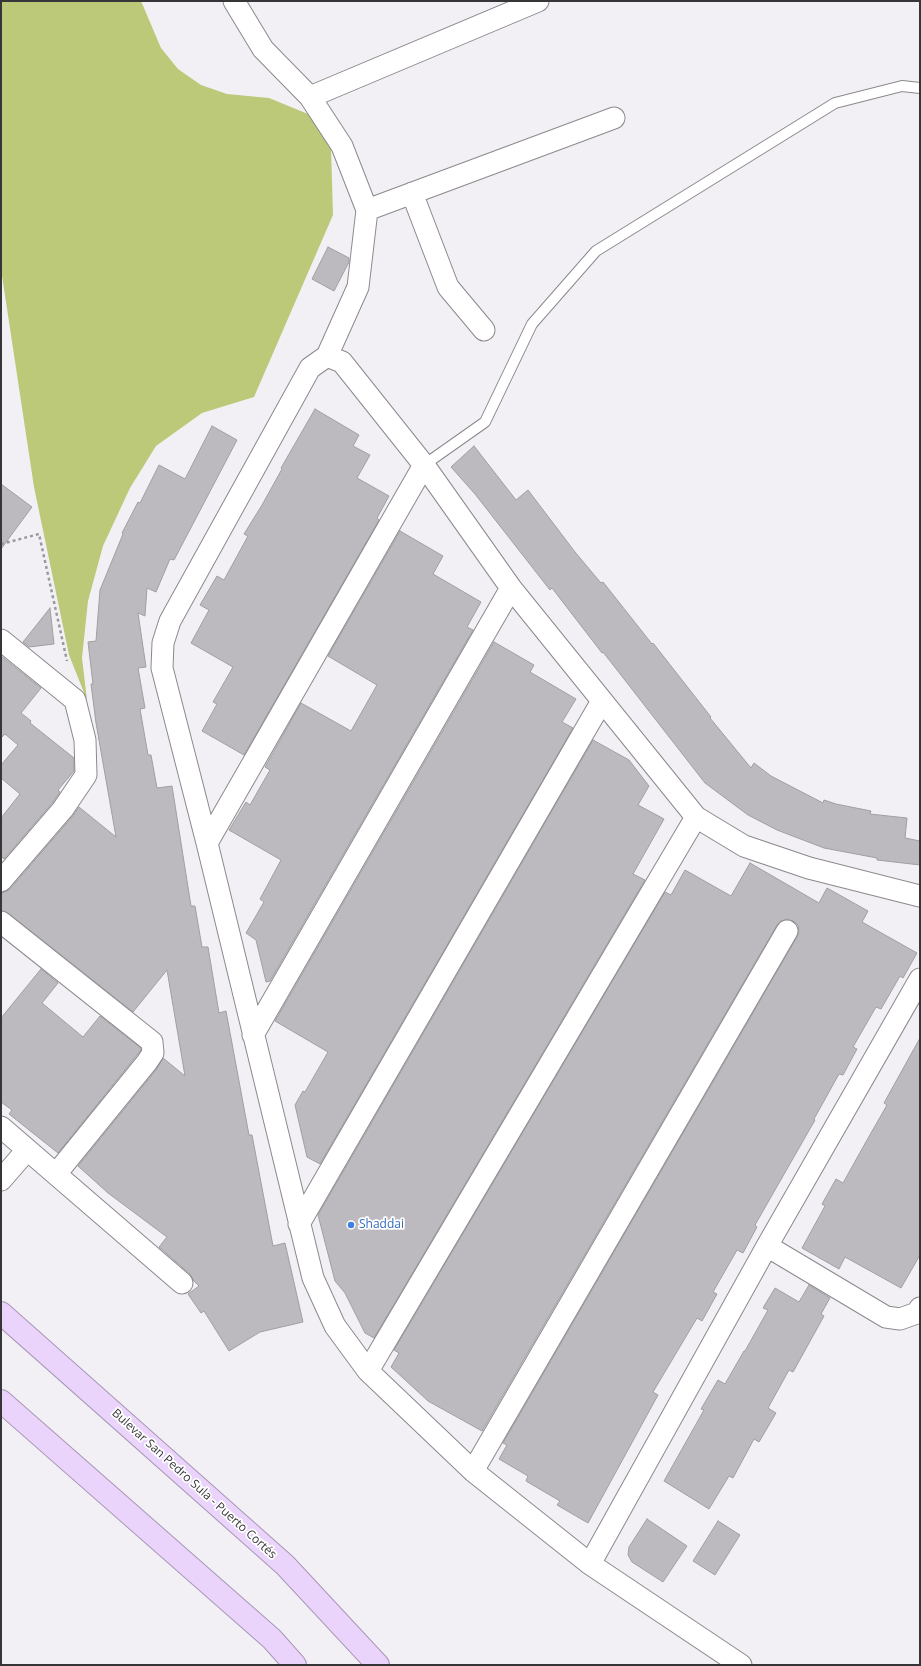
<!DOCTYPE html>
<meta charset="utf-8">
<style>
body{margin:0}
#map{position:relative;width:921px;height:1666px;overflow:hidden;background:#f3f0f5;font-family:"Open Sans",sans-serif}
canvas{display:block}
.frame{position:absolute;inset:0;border:2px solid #363537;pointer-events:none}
</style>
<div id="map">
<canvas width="921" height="1666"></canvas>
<div class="frame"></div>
</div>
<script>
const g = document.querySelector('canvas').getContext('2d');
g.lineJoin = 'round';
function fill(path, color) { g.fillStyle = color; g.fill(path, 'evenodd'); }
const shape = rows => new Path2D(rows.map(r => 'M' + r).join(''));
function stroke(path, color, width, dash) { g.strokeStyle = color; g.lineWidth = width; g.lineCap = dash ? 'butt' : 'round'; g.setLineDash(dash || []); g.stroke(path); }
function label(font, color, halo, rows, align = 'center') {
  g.font = font + ' "Open Sans",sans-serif'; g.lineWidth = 3.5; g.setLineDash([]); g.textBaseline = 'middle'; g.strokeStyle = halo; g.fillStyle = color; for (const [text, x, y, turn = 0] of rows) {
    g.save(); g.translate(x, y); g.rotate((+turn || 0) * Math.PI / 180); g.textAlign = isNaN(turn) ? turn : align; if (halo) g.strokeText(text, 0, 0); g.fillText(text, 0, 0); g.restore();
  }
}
fill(shape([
 [1,1,141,1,161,48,178,69,201,85,227,94,269,98,308,114,322,129,331,148,333,215,254,397,202,413,156,446,130,488,103,546,88,601,82,658,87,700,69,655,34,487,1,269]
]), '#bbc979');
const building = shape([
 [328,247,349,258,349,262,334,291,312,279,328,247],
 [315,409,359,435,353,446,370,455,357,478,389,496,377,518,379,520,244,755,202,731,217,704,213,702,233,667,191,643,209,610,200,605,217,576,224,580,248,536,244,534,262,505,282,469,281,468,315,409],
 [212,426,237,440,174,560,170,559,156,592,147,588,145,616,138,613,146,667,138,668,145,708,140,709,148,755,151,755,157,788,172,786,191,906,195,906,202,947,208,947,219,1013,226,1011,249,1135,252,1135,273,1246,285,1243,303,1322,260,1332,229,1351,204,1311,201,1313,188,1294,199,1286,194,1281,190,1274,159,1247,167,1237,108,1193,78,1166,156,1070,163,1058,185,1076,167,970,133,1012,8,913,1,910,1,893,5,892,10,889,72,817,79,807,116,837,96,723,91,684,93,684,88,642,96,641,100,590,123,534,122,533,138,502,140,503,159,465,185,479,212,426],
 [474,446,516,500,528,490,575,552,601,583,603,582,652,644,653,643,711,717,710,718,751,768,754,763,771,776,823,803,824,800,836,804,871,811,870,814,907,818,905,838,920,841,920,865,877,860,877,858,824,848,777,830,748,815,705,783,603,652,602,653,552,588,550,590,475,494,451,467,474,446],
 [1,484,32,507,1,549,1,484],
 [400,531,443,556,433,574,481,602,467,627,473,630,270,981,266,982,256,940,246,933,264,902,260,899,281,860,229,830,246,802,250,805,270,770,265,767,301,703,351,731,377,685,328,656,400,531],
 [50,608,54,644,29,647,23,642,50,608],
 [494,642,534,665,530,672,576,699,562,722,573,728,320,1164,307,1157,295,1105,303,1091,305,1092,328,1052,275,1021,494,642],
 [1,656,41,688,21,713,31,721,30,723,74,758,74,771,58,790,60,792,53,802,4,859,1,856,1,818,20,794,1,778,1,765,18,745,5,734,1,738,1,656],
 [593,740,629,760,649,786,638,805,664,819,633,874,645,880,374,1338,365,1333,345,1293,335,1281,318,1215,593,740],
 [750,863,819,903,827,888,868,911,862,922,917,953,903,978,900,976,881,1009,876,1007,853,1047,857,1049,843,1075,839,1074,814,1119,815,1120,755,1225,757,1227,743,1253,737,1250,713,1292,717,1294,702,1321,697,1318,653,1392,658,1395,588,1523,557,1505,560,1501,526,1481,528,1476,499,1459,507,1445,503,1443,797,937,799,931,798,925,793,921,787,919,781,921,777,925,482,1431,428,1401,391,1367,399,1353,394,1350,665,892,671,895,685,870,731,896,750,863],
 [41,969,58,983,42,1003,83,1037,100,1016,141,1048,141,1050,58,1153,9,1114,12,1110,1,1102,1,1018,41,969],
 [920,1038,920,1255,901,1288,845,1257,839,1269,802,1248,825,1206,822,1204,836,1179,843,1183,867,1140,887,1105,884,1103,920,1038],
 [809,1285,830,1298,821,1314,824,1316,793,1372,789,1370,768,1408,776,1413,759,1442,754,1439,733,1478,729,1476,709,1509,664,1481,704,1410,701,1409,718,1380,725,1384,744,1351,745,1351,768,1310,763,1308,775,1288,799,1302,809,1285],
 [647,1519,687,1546,663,1582,632,1562,628,1555,629,1547,647,1519],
 [718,1521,740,1535,715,1575,693,1561,718,1521]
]);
fill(building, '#bcbabe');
stroke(building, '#a19ea2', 1);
const service = shape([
 [424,465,485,422,532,324,596,251,835,103,902,86,920,88]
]);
const minor = shape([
 [234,1,263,49,310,97,342,146,367,210,358,287,327,356,310,368,170,621,163,643,162,668,207,843,313,1278,335,1326,368,1371,473,1471,590,1564,741,1665],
 [310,97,538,1],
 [412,193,448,287,484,330],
 [367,210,614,118],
 [327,356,342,362,424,465,511,588,696,817,744,846,809,868,920,896],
 [1,640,75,700,85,740,86,775,63,809,1,881],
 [207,843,424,465],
 [1,922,152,1042,153,1053,147,1062,56,1174],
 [253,1035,511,588],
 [1,1127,182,1283],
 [1,1180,27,1150],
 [299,1224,602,701],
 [767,1246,886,1317,900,1319,917,1313,920,1308],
 [368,1371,696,817],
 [473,1471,787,931],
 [590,1564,767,1246,920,979]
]);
const trunk = shape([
 [1,1313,285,1565,378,1665],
 [1,1401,272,1639,295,1665]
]);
stroke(service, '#8b898d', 12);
stroke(minor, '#8b898d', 23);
stroke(trunk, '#a796b6', 24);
stroke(shape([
 [1,544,39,534,67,661]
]), '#9b999d', 2.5, [3, 3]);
stroke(service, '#fff', 10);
stroke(minor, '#fff', 21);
stroke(trunk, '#ead4fb', 22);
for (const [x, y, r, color] of [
 [351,1225,4,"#3f7fe0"]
]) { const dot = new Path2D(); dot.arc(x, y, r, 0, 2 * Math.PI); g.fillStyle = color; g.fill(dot); stroke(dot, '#fff', 1.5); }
label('12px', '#366cbe', '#fff', [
 ["Shaddai",359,1225]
], 'left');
label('12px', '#363537', '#fff', [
 ["Bulevar San Pedro Sula - Puerto Cortés",194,1484,42]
]);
</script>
